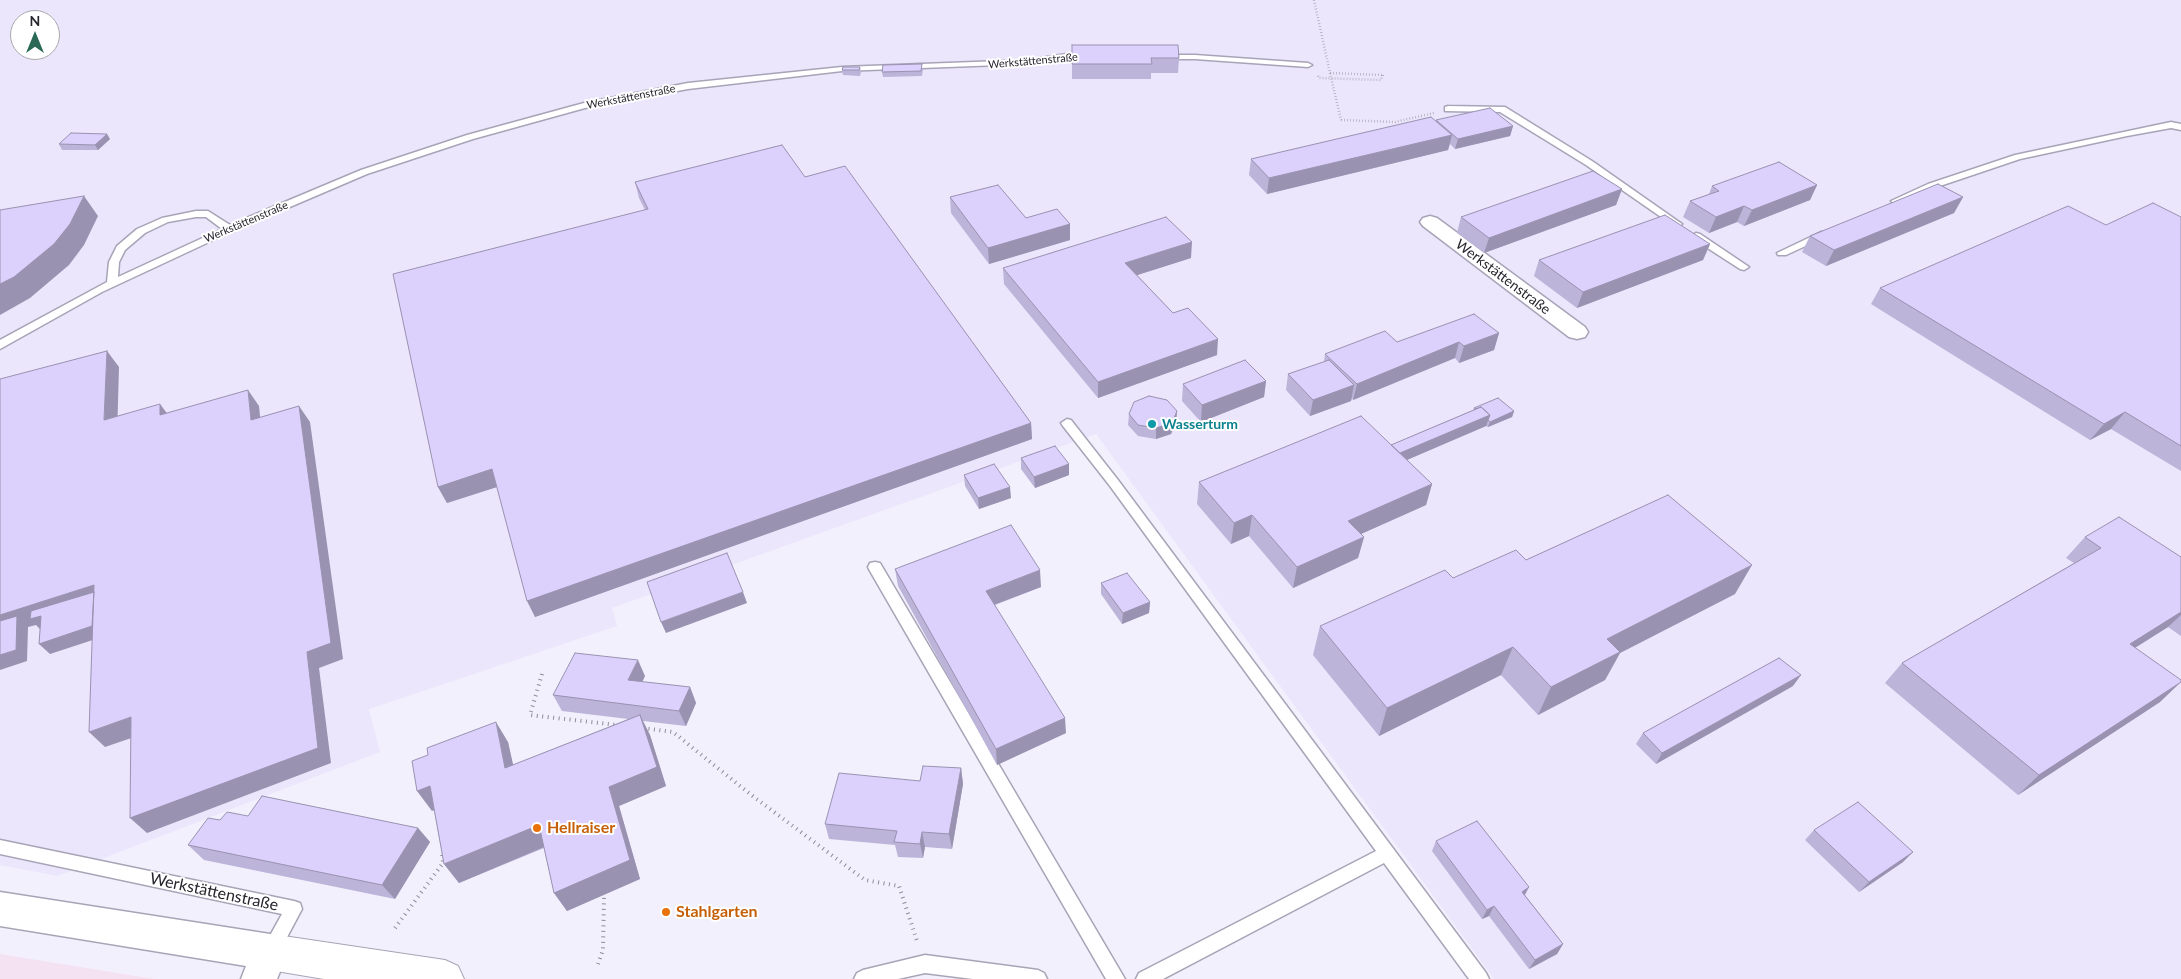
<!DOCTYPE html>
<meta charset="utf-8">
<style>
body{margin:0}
#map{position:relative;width:2181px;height:979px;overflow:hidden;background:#f3f0fd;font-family:Lato,sans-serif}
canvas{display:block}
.north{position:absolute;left:10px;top:10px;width:50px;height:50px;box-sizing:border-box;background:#fff;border:1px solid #a9a8ab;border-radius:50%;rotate:0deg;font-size:14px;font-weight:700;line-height:20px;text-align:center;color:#27252d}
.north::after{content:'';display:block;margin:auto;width:18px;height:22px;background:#2a6956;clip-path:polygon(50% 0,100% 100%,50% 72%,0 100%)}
</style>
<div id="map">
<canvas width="2181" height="979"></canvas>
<div class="north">N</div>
</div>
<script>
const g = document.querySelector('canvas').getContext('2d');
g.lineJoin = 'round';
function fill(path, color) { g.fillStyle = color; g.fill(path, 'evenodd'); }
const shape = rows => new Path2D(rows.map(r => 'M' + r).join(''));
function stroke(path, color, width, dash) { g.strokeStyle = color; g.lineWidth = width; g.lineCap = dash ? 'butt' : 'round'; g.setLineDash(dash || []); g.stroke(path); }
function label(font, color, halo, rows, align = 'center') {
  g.font = font + ' Lato,sans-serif'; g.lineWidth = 4; g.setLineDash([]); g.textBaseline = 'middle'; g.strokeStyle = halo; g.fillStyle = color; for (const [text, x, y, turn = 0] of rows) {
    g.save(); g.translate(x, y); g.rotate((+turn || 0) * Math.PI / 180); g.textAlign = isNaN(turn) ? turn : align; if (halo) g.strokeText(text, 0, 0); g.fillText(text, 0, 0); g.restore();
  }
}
fill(shape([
 [0,0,2181,0,2181,979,1494,979,1096,434,612,608,617,626,369,709,380,752,57,876,0,865],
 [20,20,50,20,50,50,20,50]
]), '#ebe6fc');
fill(shape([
 [0,954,154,979,0,979]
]), '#f4e1f2');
const lane = shape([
 [1067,54,1087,55,1091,57,1087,59,1067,58,1027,64,842,71,688,89,585,108,473,139,367,174,222,236,102,292,0,349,0,340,107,282,109,262,117,246,137,229,162,218,196,211,208,211,230,225,361,170,467,135,584,103,688,83,842,67,1027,60,1067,54],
 [196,217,206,217,222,229,118,277,119,262,125,250,145,233,168,222,196,217],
 [1159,55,1195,55,1308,63,1312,65,1308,67,1195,59,1159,59,1159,55],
 [1448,106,1505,107,1592,161,1682,224,1680,226,1674,226,1586,165,1500,112,1445,111,1445,107,1448,106],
 [2171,122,2181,124,2181,130,2171,128,2127,136,2020,159,1934,188,1899,203,1893,203,1891,201,1928,184,2015,155,2171,122],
 [1821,232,1825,233,1825,237,1786,255,1778,255,1777,253,1821,232],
 [1696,233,1700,234,1749,267,1744,270,1740,269,1692,238,1691,236,1696,233],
 [1067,419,1071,420,1118,480,1486,973,1489,979,1469,979,1384,863,1163,979,1136,979,1139,973,1376,851,1110,486,1063,426,1061,423,1067,419],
 [875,562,880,563,1125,979,1106,979,870,571,868,567,870,563,875,562],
 [0,840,294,901,300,903,302,909,277,956,271,958,265,956,262,950,282,914,0,854,0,840],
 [925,955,1038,970,1044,973,1047,979,973,979,925,973,898,979,854,979,857,973,863,970,925,955]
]);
const street = shape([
 [1430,216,1437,218,1585,327,1588,332,1585,337,1577,339,1569,337,1423,226,1420,222,1423,218,1430,216],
 [0,892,270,934,283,940,288,952,277,979,241,979,246,966,0,926,0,892]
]);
const secondary = shape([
 [270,934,445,960,458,966,464,979,324,979,270,970,257,965,251,952,257,939,270,934]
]);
stroke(lane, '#a8a4b7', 3);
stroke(street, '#a8a4b7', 3);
stroke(secondary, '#a8a4b7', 2);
stroke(shape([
 [1314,0,1330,73,1383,75],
 [1318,76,1319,78,1381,80,1383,75],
 [1341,120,1395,122,1434,113]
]), '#8e8c96', 2.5, [0.5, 2.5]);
stroke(shape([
 [542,674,530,715,617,725],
 [643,728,673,732,750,794,865,880,899,886,918,944],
 [395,928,443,863,442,852],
 [598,964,603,950,604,895]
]), '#8e8c96', 4, [1, 4.5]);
fill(lane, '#fff');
fill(street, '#fff');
fill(secondary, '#fff');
stroke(shape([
 [1330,73,1341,120]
]), '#8e8c96', 2.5, [0.5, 2.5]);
fill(shape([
 [1072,45,1179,58,1178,73,1151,73,1151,79,1072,79],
 [860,67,861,72,860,76,843,75,842,70],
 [923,69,922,76,883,77,882,72],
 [1436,120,1513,126,1510,136,1455,149,1450,144,1448,150,1267,194,1249,175,1251,159,1435,121],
 [110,139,98,150,62,150,59,144],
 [635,182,1031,423,1032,439,535,617,497,487,447,503,438,487,645,210,639,198],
 [1817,185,1810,200,1744,226,1737,222,1709,233,1683,217,1690,201,1709,194,1712,186],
 [1622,189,1616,205,1484,253,1457,233,1461,217],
 [950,197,1026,218,1070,224,1070,240,989,264,951,213],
 [1963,197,1954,213,1826,266,1802,252,1810,236],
 [2181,217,2181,471,2111,429,2090,440,1871,304,1880,288,2106,225],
 [1710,244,1703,260,1577,308,1534,276,1539,260],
 [1191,258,1137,275,1173,313,1217,355,1098,398,1004,284,1003,268],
 [1499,333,1494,350,1459,363,1455,358,1353,400,1352,398,1351,401,1310,416,1286,390,1288,374,1324,362,1325,354,1397,342],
 [1266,381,1264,397,1201,422,1182,401,1183,384],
 [1474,408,1514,411,1512,417,1488,427,1486,426,1407,460,1432,484,1426,505,1361,534,1364,537,1358,558,1293,588,1249,536,1231,544,1197,504,1199,482,1391,445,1473,410],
 [1177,411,1176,422,1171,434,1156,439,1138,436,1128,425,1129,414],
 [1021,458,1069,464,1069,475,1035,488,1021,469],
 [964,475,1011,498,979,509,965,486],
 [2085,537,2181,557,2181,636,2168,627,2135,648,2160,702,2018,795,1885,683,1902,663,2074,563,2066,558],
 [1526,560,1735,594,1620,653,1605,680,1538,715,1501,675,1379,736,1313,655,1320,626,1453,578],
 [895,569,1041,587,995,605,1066,733,997,765,898,586],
 [1101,583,1150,602,1149,613,1122,624,1101,594],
 [645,676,642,682,690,687,696,703,686,726,643,721,650,735,666,786,619,806,640,879,567,911,554,893,544,848,459,883,444,864,434,810,432,811,508,742,513,765,628,719,562,711,553,695],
 [1793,686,1656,764,1636,744,1643,733],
 [961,768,963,784,952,849,925,847,923,858,898,857,895,845,829,839,825,824,920,781],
 [248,816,418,828,430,842,395,899,204,860,188,845,220,820],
 [1814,830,1903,862,1859,892,1805,840],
 [1436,841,1529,887,1525,895,1563,944,1557,954,1529,969,1489,916,1482,919,1432,851]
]), '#bcb4d9');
fill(shape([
 [1513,126,1510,136,1455,149,1458,139],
 [107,134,110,139,98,150,95,145],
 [1452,135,1448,150,1267,194,1269,178],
 [1817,185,1810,200,1744,226,1752,210],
 [1622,189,1616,205,1484,253,1489,238],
 [84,196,98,216,84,245,69,265,30,298,0,315,0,284],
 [1963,197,1954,213,1826,266,1834,250],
 [1744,206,1737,222,1709,233,1716,217],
 [1070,224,1070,240,989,264,988,248],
 [1192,242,1191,258,1125,279,1125,263],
 [1710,244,1703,260,1577,308,1583,292],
 [1499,333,1494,350,1459,363,1464,346],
 [1218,339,1217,355,1098,398,1098,382],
 [1459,342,1455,358,1353,400,1357,384],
 [107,351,119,367,117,436,104,420],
 [1266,381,1264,397,1201,422,1202,405],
 [1354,385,1351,401,1310,416,1313,400],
 [248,390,259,406,262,436,251,420],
 [160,404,172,420,160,415],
 [299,406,310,422,343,659,319,668,331,763,147,833,130,818],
 [1177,411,1176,422,1171,434,1156,439,1156,428],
 [1514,411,1512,417,1488,427,1490,422],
 [2125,412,2111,429,2090,440,2104,424],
 [1490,415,1486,426,1388,468,1391,457],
 [1031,423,1032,439,535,617,527,601],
 [1069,464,1069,475,1035,488,1034,477],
 [492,469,500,486,447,503,438,487],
 [1432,484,1426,505,1343,542,1348,521],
 [1010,487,1011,498,979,509,978,498],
 [1252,515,1249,536,1231,544,1234,523],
 [1364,537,1358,558,1293,588,1297,567],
 [1752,565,1735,594,1620,653,1605,680,1538,715,1551,687,1607,639],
 [1040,570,1041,587,988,607,986,591],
 [94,585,108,635,50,654,39,644,41,630,36,625,28,627,27,661,0,670,0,615],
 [743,592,747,603,666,633,661,622],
 [1150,602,1149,613,1122,624,1123,613],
 [2181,612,2181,615,2168,627,2109,664,2130,644],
 [1513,647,1501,675,1379,736,1387,708],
 [638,660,645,676,635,696,628,680],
 [1801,675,1793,686,1656,764,1662,753],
 [2181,682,2160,702,2018,795,2039,775],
 [690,687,696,703,686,726,679,711],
 [640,715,650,735,666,786,619,806,640,879,567,911,554,893,609,787],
 [131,717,146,733,105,747,89,732],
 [1065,718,1066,733,997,765,996,749],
 [496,722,508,742,518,787,505,768],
 [961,768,963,784,952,849,949,834],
 [430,786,445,806,432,811,417,791],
 [539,825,551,844,459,883,444,864],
 [418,828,430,842,395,899,382,885],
 [922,832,925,847,923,858,920,844],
 [1913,852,1903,862,1859,892,1869,882],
 [1529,887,1524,896,1522,892],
 [1494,906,1489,916,1482,919,1487,910],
 [1563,944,1557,954,1529,969,1535,960]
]), '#9992b0');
const building = shape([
 [1072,45,1178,45,1179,58,1151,58,1152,64,1072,64,1072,45],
 [922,64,921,71,882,72,883,65,922,64],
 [843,67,860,67,859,70,842,70,843,67],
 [1490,108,1513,126,1458,139,1436,120,1490,108],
 [1431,117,1452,135,1269,178,1251,159,1431,117],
 [71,133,107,134,95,145,59,144,71,133],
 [782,145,805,177,845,166,1031,423,527,601,492,469,438,487,393,274,648,209,635,182,782,145],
 [1779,162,1817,185,1752,210,1744,206,1716,217,1690,201,1719,191,1712,186,1779,162],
 [1593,171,1622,189,1489,238,1461,217,1593,171],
 [1938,184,1963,197,1834,250,1810,236,1938,184],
 [998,185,1026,218,1057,209,1070,224,988,248,950,197,998,185],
 [84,196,70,224,54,244,14,277,0,284,0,210,84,196],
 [2153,203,2181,217,2181,446,2125,412,2104,424,1880,288,2068,206,2106,225,2153,203],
 [1665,215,1710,244,1583,292,1539,260,1665,215],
 [1166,217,1192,242,1125,263,1173,313,1188,308,1218,339,1098,382,1003,268,1166,217],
 [1474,314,1499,333,1464,346,1459,342,1357,384,1325,354,1385,331,1397,342,1474,314],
 [107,351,104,420,160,404,160,415,248,390,251,420,299,406,331,643,307,652,318,748,130,818,131,717,89,732,94,585,0,615,0,379,107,351],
 [1245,360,1266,381,1202,405,1183,384,1245,360],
 [1329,360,1354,385,1313,400,1288,374,1329,360],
 [1149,396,1167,400,1177,411,1172,423,1156,428,1138,425,1129,414,1134,402,1149,396],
 [1498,398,1514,411,1490,422,1488,420,1490,415,1481,407,1475,409,1474,408,1498,398],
 [1481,407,1490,415,1400,453,1391,445,1481,407],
 [1361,416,1432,484,1348,521,1364,537,1297,567,1252,515,1234,523,1199,482,1361,416],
 [1055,446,1069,464,1034,477,1021,458,1055,446],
 [994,464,1010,487,978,498,964,475,994,464],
 [1668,495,1752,565,1607,639,1620,652,1551,687,1513,647,1387,708,1320,626,1445,570,1453,578,1516,550,1526,560,1668,495],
 [2119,517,2181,557,2181,612,2130,644,2181,680,2181,682,2039,775,1902,663,2101,548,2085,537,2119,517],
 [1011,525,1040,570,986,591,1065,718,996,749,895,569,1011,525],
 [727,553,743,592,661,622,647,582,727,553],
 [1127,573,1150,602,1123,613,1101,583,1127,573],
 [94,592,92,626,39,644,41,616,30,619,31,611,94,592],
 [17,616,16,650,0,655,0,621,17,616],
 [575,653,638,660,628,680,690,687,679,711,553,695,575,653],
 [1779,658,1801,675,1662,753,1643,733,1779,658],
 [640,715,657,767,609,787,630,860,554,893,539,825,444,864,430,786,417,791,412,761,428,755,427,748,496,722,505,768,640,715],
 [923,766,961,768,949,834,922,832,920,844,894,842,897,831,825,824,839,773,920,781,923,766],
 [262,796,418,828,382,885,188,845,208,818,220,820,227,812,248,816,262,796],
 [1858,802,1913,852,1869,882,1814,830,1858,802],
 [1477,821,1529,887,1522,892,1563,944,1535,960,1494,906,1487,910,1436,841,1477,821]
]);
fill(building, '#dbd1fc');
stroke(building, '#9992b0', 1);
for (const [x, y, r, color] of [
 [1152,424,5,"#0f9aa8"],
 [537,828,5,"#e8710a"],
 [666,912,5,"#e8710a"]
]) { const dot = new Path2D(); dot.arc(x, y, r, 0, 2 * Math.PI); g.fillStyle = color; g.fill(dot); stroke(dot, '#fff', 2); }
label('11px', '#27252d', '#fff', [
 ["Werkstättenstraße",1033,61,-5],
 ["Werkstättenstraße",631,97,-11],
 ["Werkstättenstraße",246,222,-23]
]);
label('14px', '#27252d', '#fff', [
 ["Werkstättenstraße",1503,277,37]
]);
label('bold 14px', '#0d838f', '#fff', [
 ["Wasserturm",1162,424]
], 'left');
label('bold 16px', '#c56008', '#fff', [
 ["Hellraiser",547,828],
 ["Stahlgarten",676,912]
], 'left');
label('16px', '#27252d', '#fff', [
 ["Werkstättenstraße",214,892,12]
]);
</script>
